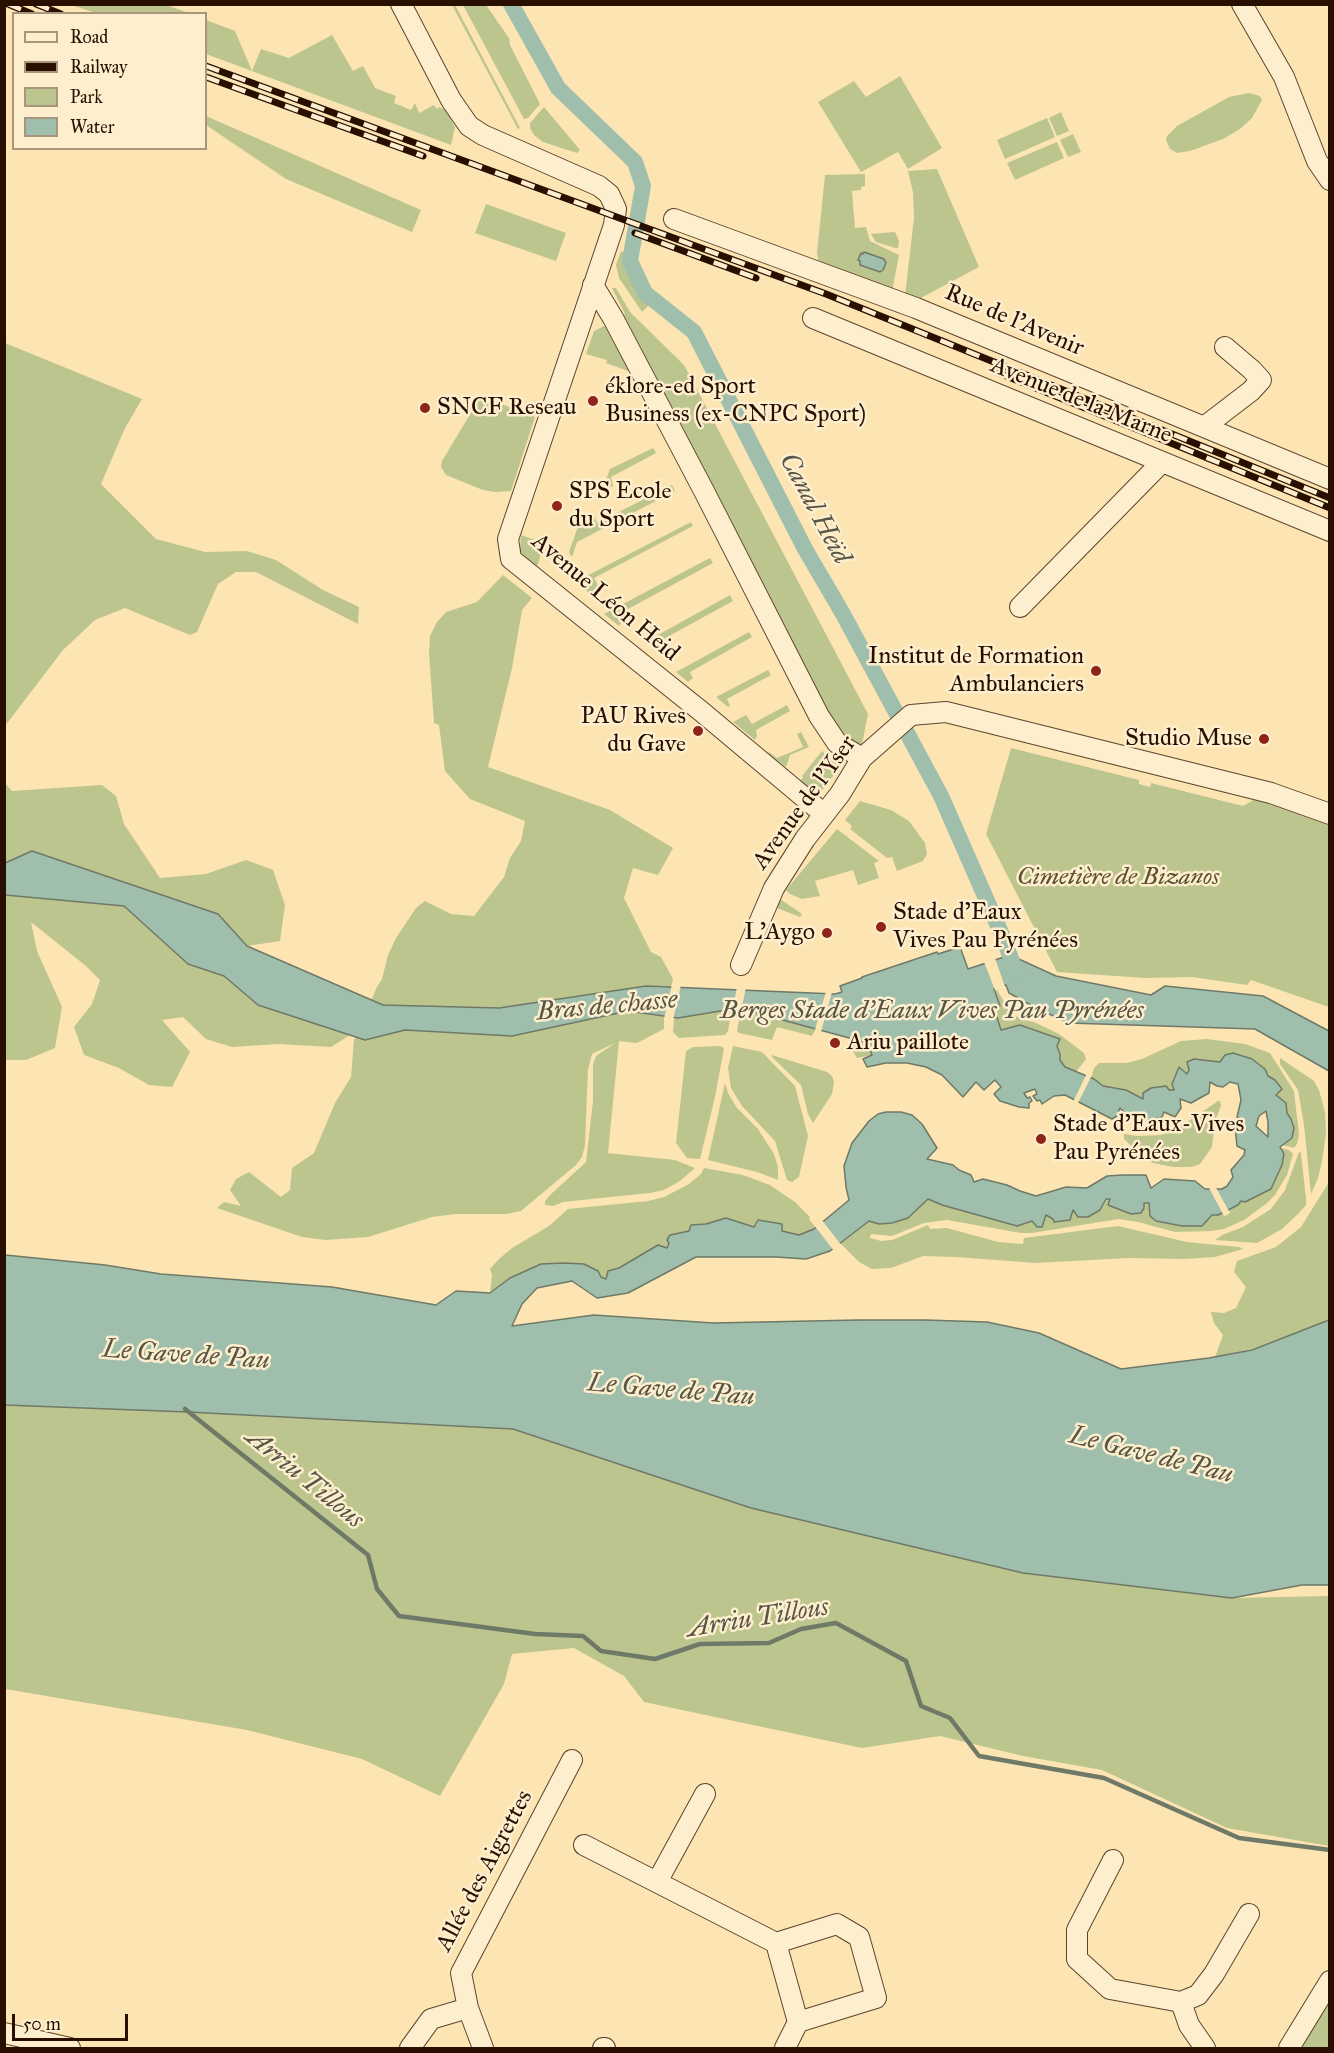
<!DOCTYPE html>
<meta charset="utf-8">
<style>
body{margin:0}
#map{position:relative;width:1334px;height:2053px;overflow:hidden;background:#fce5b3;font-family:"IM FELL Great Primer",serif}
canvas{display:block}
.frame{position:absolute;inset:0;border:6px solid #280f00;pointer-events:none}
.legend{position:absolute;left:12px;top:12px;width:195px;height:138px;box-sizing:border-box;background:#fdeece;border:2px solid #a8957c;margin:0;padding:8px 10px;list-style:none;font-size:18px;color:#280f00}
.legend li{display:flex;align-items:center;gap:12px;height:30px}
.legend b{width:30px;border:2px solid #a8957c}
.scale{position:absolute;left:12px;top:2014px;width:116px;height:27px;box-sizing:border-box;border:3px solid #280f00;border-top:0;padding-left:8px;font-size:18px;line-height:21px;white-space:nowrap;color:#280f00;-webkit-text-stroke:4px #fdeece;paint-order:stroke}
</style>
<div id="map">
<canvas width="1334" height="2053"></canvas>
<div class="frame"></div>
<ul class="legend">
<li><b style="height:8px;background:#fdeece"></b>Road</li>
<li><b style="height:8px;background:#280f00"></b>Railway</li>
<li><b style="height:16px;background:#bdc58e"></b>Park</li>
<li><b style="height:16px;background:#9fbfac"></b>Water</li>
</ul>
<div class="scale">50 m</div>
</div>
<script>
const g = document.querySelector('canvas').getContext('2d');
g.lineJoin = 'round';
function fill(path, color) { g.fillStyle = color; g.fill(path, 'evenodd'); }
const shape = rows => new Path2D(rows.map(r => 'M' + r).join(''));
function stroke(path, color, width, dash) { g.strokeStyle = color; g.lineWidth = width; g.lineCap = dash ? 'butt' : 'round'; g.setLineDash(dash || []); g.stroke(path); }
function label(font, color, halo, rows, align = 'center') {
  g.font = font + ' "IM FELL Great Primer",serif'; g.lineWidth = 5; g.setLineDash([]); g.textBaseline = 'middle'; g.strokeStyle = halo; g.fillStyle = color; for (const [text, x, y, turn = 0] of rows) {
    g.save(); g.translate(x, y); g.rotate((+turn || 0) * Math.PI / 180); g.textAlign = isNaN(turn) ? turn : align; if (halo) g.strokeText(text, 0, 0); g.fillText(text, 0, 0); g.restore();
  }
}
fill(shape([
 [71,5,166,5,189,13,96,13],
 [452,5,455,5,520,128,518,129],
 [463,5,486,5,509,38,510,45,540,104,528,118,524,119],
 [206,20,235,31,252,71,261,49,289,58,332,35,353,71,363,66,375,88,396,96,394,103,411,110,415,103,419,113,434,105,437,109,439,107,446,110,455,127,451,145,206,54],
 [900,76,942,148,908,169,898,152,861,172,818,102,854,81,866,97],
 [1249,93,1260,96,1262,100,1252,118,1240,129,1223,139,1190,151,1177,153,1170,149,1166,140,1167,136,1177,126,1229,97],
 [544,107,580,150,577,153,543,142,534,135,530,128,530,123],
 [1061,112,1069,131,1057,136,1049,118],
 [206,116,421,210,412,232,286,179,206,125],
 [1047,118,1055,137,1005,159,997,140],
 [1073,134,1081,152,1068,157,1060,140],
 [1057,142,1064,158,1015,180,1007,163],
 [937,169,979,267,917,300,905,296,914,218,913,192,908,171],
 [865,174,865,186,861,187,861,190,852,191,855,228,866,227,870,241,899,255,892,292,819,265,817,253,825,175],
 [486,204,566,233,556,261,475,233],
 [895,232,899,241,898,248,895,248,876,242,871,234],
 [621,251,629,254,628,261,644,295,652,302,642,312,619,278,616,265],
 [612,288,616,288,630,312,684,365,868,714,861,749,837,733,621,316,625,314],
 [608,324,632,370,628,371,606,363,607,360,586,354,594,331],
 [5,343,142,399,125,428,101,484,156,539,205,552,247,551,276,560,323,590,359,607,358,624,256,572,236,572,218,584,197,632,190,635,125,608,95,620,63,650,5,726],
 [481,396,535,417,511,491,495,492,483,490,446,475,441,467,442,461],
 [653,448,656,453,611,477,613,486,602,491,610,469],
 [672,485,675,491,577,542,572,557,569,552,581,518,593,514,597,523],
 [691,522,693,526,594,578,600,589,590,594,577,581],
 [521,535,544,543,537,567,522,554,520,549],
 [710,558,713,563,617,615,622,622,619,626,604,614],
 [503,575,532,598,522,610,512,668,488,767,610,810,673,848,658,875,633,868,624,898,651,952,661,957,673,979,664,1019,664,1029,637,1043,619,1041,608,1153,675,1160,695,1168,680,1181,664,1190,650,1193,563,1202,553,1206,545,1205,545,1201,550,1195,586,1162,593,1101,593,1064,596,1056,615,1043,592,1054,588,1069,585,1145,582,1157,576,1165,521,1211,506,1214,455,1214,432,1217,368,1237,326,1240,302,1237,217,1208,224,1202,241,1206,230,1190,236,1179,249,1172,281,1197,290,1190,292,1168,314,1153,335,1103,351,1077,354,1040,377,987,382,979,388,955,396,938,416,908,425,901,451,914,474,916,504,877,510,858,521,841,525,821,470,799,445,771,439,725,434,723,429,653,430,636,437,622,446,612,477,602],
 [730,595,733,601,658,642,662,649,659,652,647,641],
 [749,632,752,637,690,672,693,678,688,682,676,672],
 [768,670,771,675,727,699,730,706,728,707,716,697],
 [787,705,790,711,756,730,757,736,755,740,733,722,746,715,752,724],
 [801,732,809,747,790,755,786,767,768,754,769,752,777,758,803,747,797,734],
 [1011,748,1139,780,1139,784,1150,787,1151,783,1243,806,1257,798,1308,814,1308,817,1312,818,1320,821,1321,818,1329,821,1329,1007,1251,980,1247,985,1192,977,1145,978,1057,972,986,834],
 [822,751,841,766,818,795,800,781,803,778,802,776],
 [4,782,12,791,102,785,116,796,124,824,160,878,206,874,246,860,273,870,285,905,280,941,247,946,218,914,32,851,5,863],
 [860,801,891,810,909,821,925,843,927,854,923,861,897,871,892,857,887,858,850,829,852,826,845,820],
 [837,829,879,861,874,863,879,878,858,885,853,870,815,881,820,896,802,899,790,894,786,890],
 [4,895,124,906,188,964,224,976,258,1005,350,1035,331,1047,278,1044,232,1047,206,1039,183,1017,162,1020,190,1052,172,1087,149,1085,119,1068,84,1055,74,1027,92,1004,100,980,86,966,31,922,37,951,62,1007,55,1048,26,1060,5,1060],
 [780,899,802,914,800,917,777,908],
 [997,990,1012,1014,1024,1020,1034,1022,1059,1034,1084,1053,1086,1059,1076,1072,1065,1067,1060,1060,1060,1054,1057,1046,1060,1039,1001,1030,994,1008,1000,1006,994,991],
 [732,1009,728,1031,725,1035,679,1038,673,1032,674,1017],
 [741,1009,814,1029,815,1030,812,1036,777,1027,772,1040,739,1033,737,1031],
 [1207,1039,1245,1044,1270,1053,1294,1091,1299,1134,1297,1144,1294,1148,1282,1145,1292,1138,1291,1119,1276,1095,1281,1089,1275,1080,1233,1053,1225,1055,1220,1062,1189,1071,1187,1074,1180,1068,1174,1091,1169,1090,1144,1099,1126,1090,1103,1086,1091,1078,1094,1068,1099,1063,1127,1063,1142,1059,1181,1041],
 [854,1040,869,1043,872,1055,857,1058,852,1050,848,1052,846,1047,853,1048],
 [720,1046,724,1048,715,1097,700,1159,687,1158,676,1143,686,1051,693,1047],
 [733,1046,762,1052,795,1086,808,1136,799,1177,792,1182,787,1180,775,1141,742,1106,731,1088,728,1068],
 [772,1055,827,1072,832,1076,834,1082,832,1094,813,1123,808,1114,801,1085,772,1057],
 [1280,1058,1314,1081,1319,1090,1325,1112,1326,1134,1322,1161,1318,1178,1311,1194,1304,1125,1298,1090,1280,1064],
 [725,1083,728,1093,737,1108,758,1129,774,1154,778,1167,778,1180,757,1172,708,1160],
 [1218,1101,1220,1101,1221,1106,1215,1121,1212,1147,1200,1164,1192,1167,1173,1167,1153,1163,1145,1159,1124,1139,1124,1134,1137,1136,1161,1135,1174,1131],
 [1281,1148,1289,1150,1293,1154,1287,1175,1275,1195,1267,1203,1244,1220,1224,1229,1210,1231,1175,1232,1138,1222,1119,1219,1032,1233,1021,1233,947,1220,924,1223,892,1236,871,1234,870,1238,881,1241,892,1240,928,1225,930,1229,947,1228,998,1242,1023,1244,1024,1238,1118,1226,1187,1242,1239,1247,1243,1249,1215,1257,1184,1259,1128,1258,1036,1263,956,1257,923,1256,891,1268,872,1269,859,1262,840,1243,869,1221,879,1224,908,1218,928,1199,942,1205,991,1219,1046,1215,1053,1219,1072,1210,1095,1213,1100,1210,1106,1199,1111,1199,1108,1204,1149,1203,1212,1215,1218,1215,1223,1213,1225,1216,1230,1213,1228,1210,1238,1205,1284,1154],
 [1299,1152,1301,1153,1306,1199,1306,1205,1299,1213,1282,1229,1257,1243,1215,1240,1222,1235,1243,1227,1271,1209,1285,1190],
 [704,1168,743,1175,770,1185,795,1202,810,1217,809,1219,816,1228,800,1235,782,1231,782,1225,755,1227,726,1218,706,1224,691,1225,689,1231,669,1243,667,1248,638,1259,619,1268,608,1271,606,1279,601,1277,584,1264,563,1263,541,1264,510,1278,490,1293,492,1275,490,1269,499,1259,512,1248,549,1226,568,1209,648,1201,664,1197,689,1184,701,1174],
 [1329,1182,1329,1320,1252,1349,1215,1357,1223,1335,1214,1323,1211,1312,1224,1313,1236,1308,1246,1287,1234,1272,1237,1261,1276,1247,1301,1227],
 [4,1405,188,1412,513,1429,751,1508,1023,1573,1232,1598,1329,1596,1329,1846,1227,1828,1102,1770,1023,1756,940,1736,862,1748,644,1702,624,1676,574,1648,512,1654,504,1684,440,1796,362,1759,247,1730,5,1689],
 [1329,2000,1329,2048,1301,2048]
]), '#bdc58e');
const water = shape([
 [864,252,884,259,886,263,883,270,880,272,860,265,860,261,858,260,861,253,863,254,864,252],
 [32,851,218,914,247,946,383,1005,499,1008,646,986,835,994,842,992,840,986,862,978,862,977,937,952,938,954,960,947,968,969,1010,955,1056,976,1151,995,1165,986,1263,996,1329,1031,1329,1071,1255,1029,1069,1023,1038,1009,1009,993,1006,985,994,989,1000,1006,994,1008,1001,1030,1020,1025,1060,1039,1057,1046,1060,1054,1060,1060,1065,1067,1094,1079,1103,1086,1126,1090,1143,1099,1143,1093,1151,1088,1166,1086,1169,1090,1174,1090,1172,1084,1179,1067,1187,1074,1189,1070,1187,1062,1194,1059,1220,1062,1225,1055,1233,1053,1252,1059,1265,1069,1268,1076,1275,1080,1282,1089,1276,1095,1286,1103,1287,1113,1291,1119,1294,1128,1292,1138,1280,1147,1284,1154,1282,1165,1271,1189,1245,1202,1241,1201,1238,1205,1218,1215,1212,1215,1202,1226,1182,1226,1156,1221,1150,1216,1149,1203,1144,1203,1144,1208,1141,1213,1131,1214,1108,1205,1110,1199,1106,1199,1100,1210,1088,1217,1078,1217,1073,1210,1070,1220,1054,1222,1053,1219,1046,1215,1042,1227,1037,1227,1032,1221,1017,1226,942,1205,928,1199,908,1218,892,1223,879,1224,869,1221,830,1251,806,1259,776,1257,696,1257,628,1293,597,1298,572,1281,537,1288,522,1304,512,1326,594,1315,713,1323,859,1320,925,1320,987,1322,1039,1333,1121,1369,1209,1358,1252,1350,1329,1320,1329,1585,1302,1585,1232,1598,1023,1573,751,1508,513,1429,188,1412,5,1405,5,1255,105,1265,161,1274,332,1287,436,1305,456,1291,490,1293,510,1278,541,1264,563,1263,584,1264,598,1271,601,1277,606,1279,608,1271,619,1268,658,1245,667,1248,669,1243,667,1240,670,1235,689,1231,691,1225,706,1224,726,1218,754,1227,758,1220,782,1224,782,1231,799,1235,814,1229,849,1200,846,1187,844,1166,852,1143,869,1121,878,1114,886,1112,901,1112,912,1115,922,1124,937,1148,927,1159,953,1165,959,1170,971,1175,974,1182,983,1179,1007,1185,1020,1191,1036,1196,1066,1187,1087,1188,1107,1176,1123,1175,1146,1175,1151,1188,1164,1179,1195,1181,1205,1189,1222,1189,1227,1186,1233,1177,1231,1170,1244,1155,1245,1150,1237,1146,1235,1126,1243,1120,1237,1117,1241,1100,1238,1084,1230,1082,1223,1087,1217,1086,1210,1082,1209,1093,1191,1103,1180,1099,1181,1108,1175,1117,1164,1112,1162,1117,1149,1120,1129,1117,1120,1108,1117,1116,1112,1119,1065,1095,1054,1096,1042,1104,1040,1100,1037,1101,1033,1096,1037,1094,1035,1089,1024,1093,1027,1098,1030,1097,1032,1101,1029,1103,1029,1108,1019,1107,1000,1101,994,1094,1001,1087,995,1080,984,1090,976,1082,963,1097,942,1075,926,1067,907,1063,886,1063,867,1067,863,1059,872,1055,868,1043,738,1008,678,1018,628,1011,512,1036,405,1030,365,1040,258,1005,224,976,188,964,124,906,5,895,5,863,32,851],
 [1266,1111,1268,1122,1268,1137,1256,1126,1259,1116,1266,1111]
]);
fill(water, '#9fbfac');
stroke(water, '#6f7967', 1.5);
fill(shape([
 [995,958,1005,987,995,990,984,962],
 [672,984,681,985,673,1020,664,1019],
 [737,987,746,987,741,1012,732,1012],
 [826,991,832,992,821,1032,815,1030],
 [1087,1073,1092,1075,1077,1105,1073,1102],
 [1208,1186,1215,1186,1230,1213,1224,1216],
 [821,1219,842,1246,834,1251,814,1225]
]), '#fce5b3');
stroke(shape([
 [185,1409,368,1555,377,1589,399,1616,535,1634,583,1636,601,1651,655,1659,700,1644,769,1643,801,1629,836,1623,906,1661,921,1706,950,1718,979,1756,1104,1778,1239,1838,1330,1850]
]), '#6f7967', 4.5);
stroke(shape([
 [511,4,558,88,635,162,643,186,630,261,645,293,694,332,805,549,843,614,941,796,1002,935,1017,974]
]), '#9fbfac', 16);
const minor = shape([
 [401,4,451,100,469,126,483,135,599,186,609,194,616,209,614,225,508,539,511,559,702,712,824,814],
 [1242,4,1284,77,1317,161,1330,180],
 [674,219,916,308,1330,479],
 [593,285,613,318,705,493,819,716,837,743,862,758],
 [813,318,1330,531],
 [1204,427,1251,391,1261,380,1252,370,1225,347],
 [1020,607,1162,462],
 [741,965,774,888,805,839,840,794,862,758,911,715,946,712,1271,793,1330,814],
 [584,1845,776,1943,798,2022,785,2048],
 [1113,1860,1077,1930,1077,1959,1110,1989,1181,2002,1198,1995,1214,1974,1249,1914],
 [657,1882,705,1794],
 [776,1943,837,1924,859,1937,876,1998,798,2022],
 [1181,2002,1189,2025,1205,2048],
 [4,2033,70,2048],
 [410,2048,431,2019,468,2008],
 [483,2048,468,2008,461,1973,572,1760],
 [603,2048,605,2048],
 [1289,2048,1330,1981]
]);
stroke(minor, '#5d442d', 22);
stroke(minor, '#fdeece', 20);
const rail = shape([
 [8,4,32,14],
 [36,4,61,14],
 [206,66,826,294,1330,498],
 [206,77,423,156],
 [635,233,756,278],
 [999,373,1330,508]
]);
stroke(rail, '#280f00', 7);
stroke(rail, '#fdeece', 4.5, [14]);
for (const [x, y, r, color] of [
 [593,401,6,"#8f2418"],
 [425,408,6,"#8f2418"],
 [557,506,6,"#8f2418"],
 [1096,671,6,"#8f2418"],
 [698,731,6,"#8f2418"],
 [1264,739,6,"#8f2418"],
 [881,927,6,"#8f2418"],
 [827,933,6,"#8f2418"],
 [835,1043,6,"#8f2418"],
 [1041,1139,6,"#8f2418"]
]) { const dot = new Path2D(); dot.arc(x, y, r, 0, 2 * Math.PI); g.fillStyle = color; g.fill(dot); stroke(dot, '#fdeece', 2); }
label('24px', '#280f00', '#fdeece', [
 ["Rue de l'Avenir",1014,321,23],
 ["Avenue de la Marne",1081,401,22],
 ["Avenue Léon Heid",605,598,40],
 ["Avenue de l'Yser",805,803,-54],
 ["Allée des Aigrettes",485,1871,-62]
]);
label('24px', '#280f00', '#fdeece', [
 ["éklore-ed Sport",605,387],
 ["Business (ex-CNPC Sport)",605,415],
 ["SNCF Reseau",437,408],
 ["SPS Ecole",569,492],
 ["du Sport",569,520],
 ["Institut de Formation",1084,657,"right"],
 ["Ambulanciers",1084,685,"right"],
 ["PAU Rives",686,717,"right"],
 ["du Gave",686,745,"right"],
 ["Studio Muse",1252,739,"right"],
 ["Stade d'Eaux",893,913],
 ["Vives Pau Pyrénées",893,941],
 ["L'Aygo",815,933,"right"],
 ["Ariu paillote",847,1043],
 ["Stade d'Eaux-Vives",1053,1125],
 ["Pau Pyrénées",1053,1153]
], 'left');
label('italic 24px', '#5c4f32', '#fdeece', [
 ["Cimetière de Bizanos",1118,878]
]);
label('italic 26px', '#585545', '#fdeece', [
 ["Canal Heïd",814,509,62],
 ["Bras de chasse",607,1007,-5],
 ["Berges Stade d'Eaux Vives Pau Pyrénées",932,1012],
 ["Le Gave de Pau",186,1356,4],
 ["Le Gave de Pau",671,1391,5],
 ["Le Gave de Pau",1151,1456,14],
 ["Arriu Tillous",304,1479,39],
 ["Arriu Tillous",758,1619,-9]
]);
</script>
